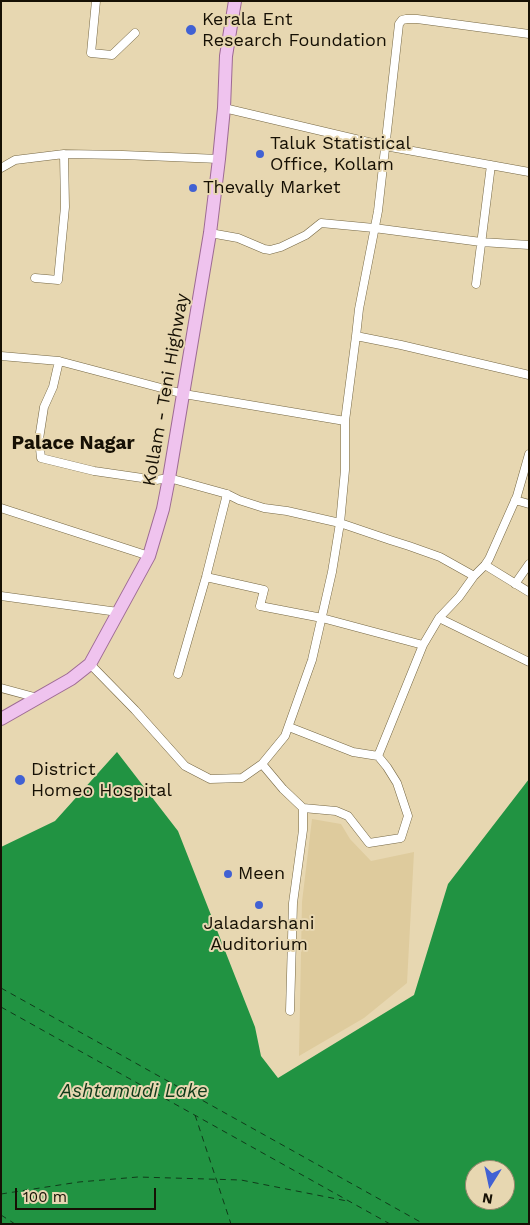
<!DOCTYPE html>
<style>
body{margin:0}
#map{position:relative;width:530px;height:1225px;overflow:hidden;background:#e7d7b1;font-family:"Work Sans",sans-serif}
canvas{display:block}
.frame{position:absolute;inset:0;border:2px solid #161004;pointer-events:none}
.north{position:absolute;left:465px;top:1160px;width:50px;height:50px;box-sizing:border-box;background:#e7d7b1;border:1px solid #93876c;border-radius:50%;rotate:190deg;font-size:14px;font-weight:700;line-height:20px;text-align:center;color:#161004}
.north::after{content:'';display:block;margin:auto;width:18px;height:22px;background:#4161d3;clip-path:polygon(50% 0,100% 100%,50% 72%,0 100%)}
.scale{position:absolute;left:15px;top:1188px;width:141px;height:22px;box-sizing:border-box;border:2px solid #161004;border-top:0;padding-left:6px;font-size:15px;line-height:18px;white-space:nowrap;color:#161004;-webkit-text-stroke:4px #e7d7b1;paint-order:stroke}
</style>
<div id="map">
<canvas width="530" height="1225"></canvas>
<div class="frame"></div>
<div class="north">N</div>
<div class="scale">100 m</div>
</div>
<script>
const g = document.querySelector('canvas').getContext('2d');
g.lineJoin = 'round';
function fill(path, color) { g.fillStyle = color; g.fill(path, 'evenodd'); }
const shape = rows => new Path2D(rows.map(r => 'M' + r).join(''));
function stroke(path, color, width, dash) { g.strokeStyle = color; g.lineWidth = width; g.lineCap = dash ? 'butt' : 'round'; g.setLineDash(dash || []); g.stroke(path); }
function label(font, color, halo, rows, align = 'center') {
  g.font = font + ' "Work Sans",sans-serif'; g.lineWidth = 4; g.setLineDash([]); g.textBaseline = 'middle'; g.strokeStyle = halo; g.fillStyle = color; for (const [text, x, y, turn = 0] of rows) {
    g.save(); g.translate(x, y); g.rotate((+turn || 0) * Math.PI / 180); g.textAlign = isNaN(turn) ? turn : align; if (halo) g.strokeText(text, 0, 0); g.fillText(text, 0, 0); g.restore();
  }
}
fill(shape([
 [312,819,341,824,350,839,371,861,414,852,407,983,364,1018,299,1056,302,902]
]), '#decb9d');
fill(shape([
 [117,752,178,831,255,1027,261,1056,278,1078,414,995,448,884,529,779,529,1224,1,1224,1,847,55,821],
 [475,1170,505,1170,505,1200,475,1200]
]), '#219342');
stroke(shape([
 [1,988,424,1224],
 [1,1007,390,1224],
 [195,1115,231,1224],
 [1,1194,79,1182,138,1177,241,1180,347,1201],
 [1,1215,15,1224]
]), '#103b1a', 1, [6, 5]);
const minor = shape([
 [96,1,91,53,112,55,135,33],
 [529,34,417,19,406,19,402,20,399,24,378,211,359,309,356,336,401,345,529,375],
 [224,108,385,146,529,172],
 [1,168,15,160,64,154,123,155,219,159],
 [210,233,238,238,264,249,270,250,281,247,306,235,321,223,374,228,481,242,529,245],
 [35,278,58,280,65,207,64,154],
 [476,284,491,165],
 [1,356,59,361,184,394,345,421,345,470,340,523,332,572,312,660,285,736,262,764,242,778,210,779,185,766,135,710,90,664],
 [59,361,53,387,44,407,39,439,41,458,94,471,156,480,169,478,227,494,239,500,264,508,287,511,340,523,390,540,409,546,440,557,474,576],
 [345,421,356,336],
 [515,500,529,504],
 [1,508,149,556],
 [485,565,529,592],
 [206,577,264,590,260,606,322,618,423,645],
 [515,584,529,564],
 [1,596,118,612],
 [439,618,529,662],
 [178,674,206,577,227,494],
 [1,688,38,698],
 [289,727,353,752,378,756],
 [262,764,283,789,303,808,303,830,293,903,290,1011],
 [303,808,336,811,348,816,369,843,401,838,408,816,397,783,387,767,378,756,423,645,439,618,459,597,474,576,485,565,489,559,517,496,529,454]
]);
const primary = shape([
 [1,719,71,679,90,664,149,556,163,509,169,478,210,233,219,159,224,108,226,56,235,1]
]);
stroke(minor, '#756744', 9);
stroke(primary, '#9d6a94', 14);
stroke(minor, '#fff', 8);
stroke(primary, '#efc3ee', 12);
for (const [x, y, r, color] of [
 [191,30,6,"#4161d3"],
 [260,154,5,"#4161d3"],
 [193,188,5,"#4161d3"],
 [20,780,6,"#4161d3"],
 [228,874,5,"#4161d3"],
 [259,905,5,"#4161d3"]
]) { const dot = new Path2D(); dot.arc(x, y, r, 0, 2 * Math.PI); g.fillStyle = color; g.fill(dot); stroke(dot, '#e7d7b1', 2); }
label('18px', '#161004', '#e7d7b1', [
 ["Kerala Ent",202,20],
 ["Research Foundation",202,41],
 ["Taluk Statistical",270,144],
 ["Office, Kollam",270,165],
 ["Thevally Market",203,188],
 ["District",31,770],
 ["Homeo Hospital",31,791],
 ["Meen",238,874],
 ["Jaladarshani",259,924,"center"],
 ["Auditorium",259,945,"center"]
], 'left');
label('18px', '#161004', '#e7d7b1', [
 ["Kollam - Teni Highway",166,390,-80]
]);
label('bold 19px', '#161004', '#e7d7b1', [
 ["Palace Nagar",73,443]
]);
label('italic 19px', '#103b1a', '#e7d7b1', [
 ["Ashtamudi Lake",134,1091]
]);
</script>
